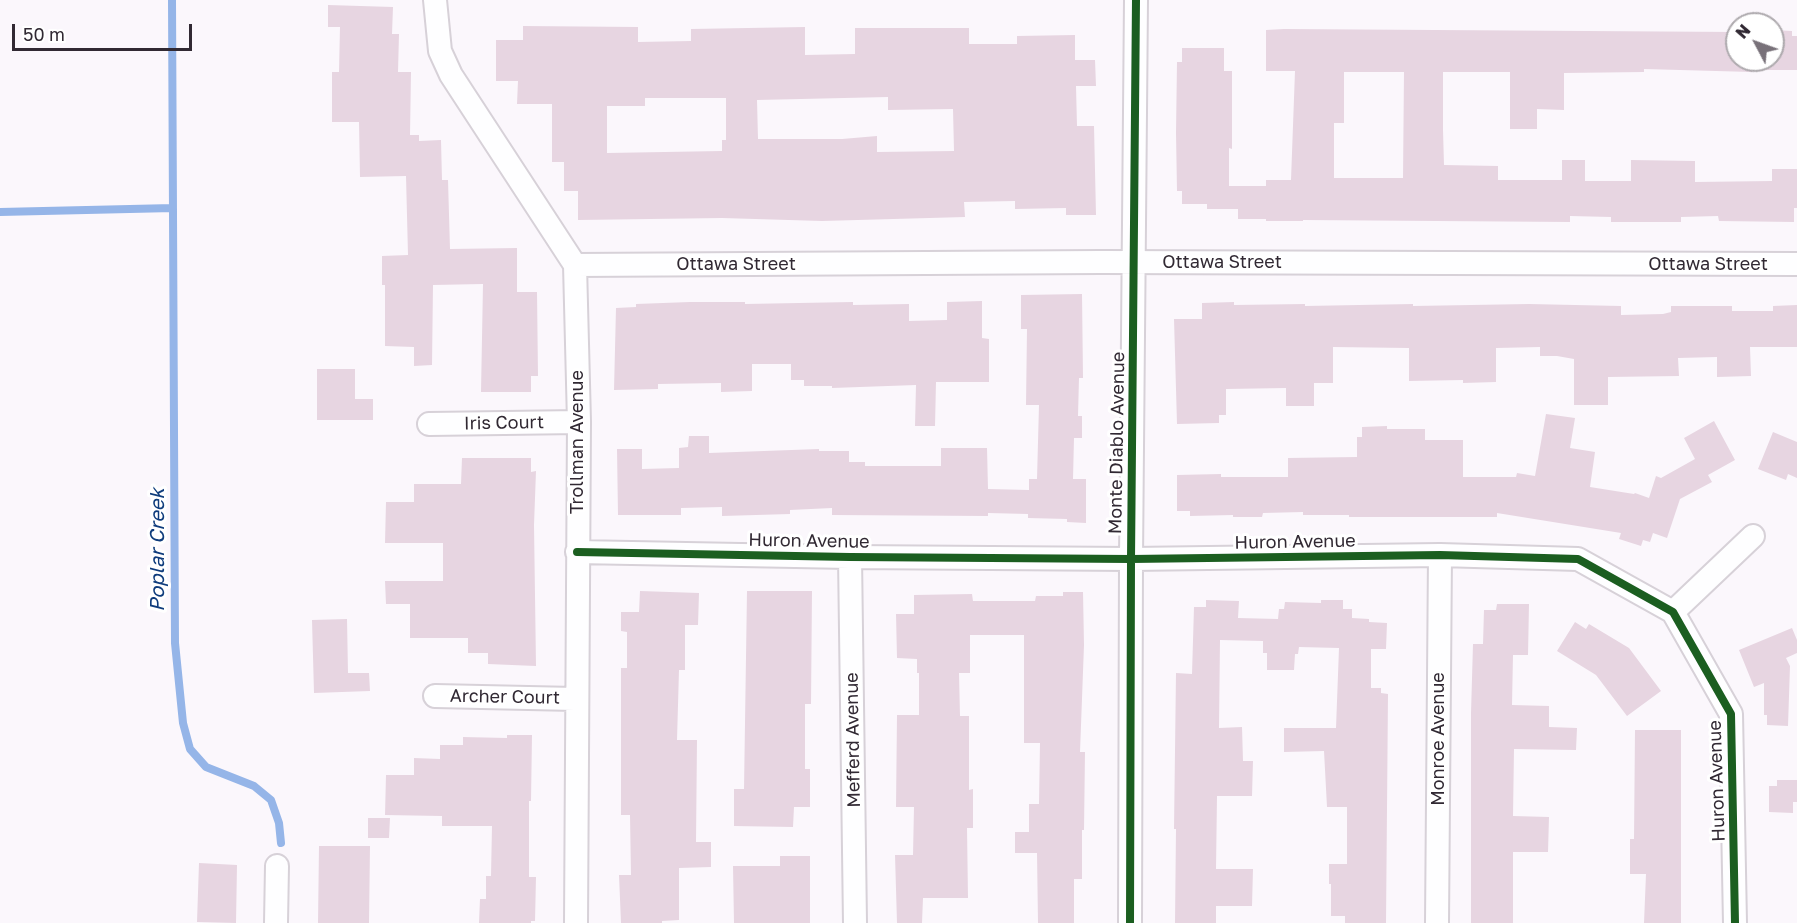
<!DOCTYPE html>
<style>
body{margin:0}
#map{position:relative;width:1797px;height:923px;overflow:hidden;background:#fbf7fc;font-family:"Golos Text",sans-serif}
canvas{display:block}
.north{position:absolute;left:1725px;top:12px;width:60px;height:60px;box-sizing:border-box;background:#fff;border:2px solid #ada9ad;border-radius:50%;rotate:311deg;font-size:16px;font-weight:700;line-height:24px;text-align:center;color:#312933}
.north::after{content:'';display:block;margin:auto;width:21px;height:27px;background:#787179;clip-path:polygon(50% 0,100% 100%,50% 72%,0 100%)}
.scale{position:absolute;left:12px;top:24px;width:180px;height:27px;box-sizing:border-box;border:3px solid #312933;border-top:0;padding-left:8px;font-size:18px;line-height:21px;white-space:nowrap;color:#312933;-webkit-text-stroke:4px #fff;paint-order:stroke}
</style>
<div id="map">
<canvas width="1797" height="923"></canvas>
<div class="north">N</div>
<div class="scale">50 m</div>
</div>
<script>
const g = document.querySelector('canvas').getContext('2d');
g.lineJoin = 'round';
const shape = rows => new Path2D(rows.map(r => 'M' + r).join(''));
function stroke(path, color, width, dash) { g.strokeStyle = color; g.lineWidth = width; g.lineCap = dash ? 'butt' : 'round'; g.setLineDash(dash || []); g.stroke(path); }
function fill(path, color) { g.fillStyle = color; g.fill(path, 'evenodd'); }
function label(font, color, halo, rows, align = 'center') {
  g.font = font + ' "Golos Text",sans-serif'; g.lineWidth = 6; g.setLineDash([]); g.textBaseline = 'middle'; g.strokeStyle = halo; g.fillStyle = color; for (const [text, x, y, turn = 0] of rows) {
    g.save(); g.translate(x, y); g.rotate((+turn || 0) * Math.PI / 180); g.textAlign = isNaN(turn) ? turn : align; if (halo) g.strokeText(text, 0, 0); g.fillText(text, 0, 0); g.restore();
  }
}
stroke(shape([
 [172,0,175,643,183,723,190,749,206,767,254,786,271,800,279,823,281,843],
 [0,212,173,208]
]), '#95b5e8', 8);
fill(shape([
 [328,5,393,7,392,34,399,34,398,72,411,72,410,135,419,135,419,141,441,140,442,180,448,180,450,249,517,248,517,292,537,292,538,376,531,376,531,392,481,392,483,284,433,285,432,365,414,366,414,347,385,346,385,285,382,285,382,256,408,255,406,176,360,177,359,122,332,122,332,72,339,72,340,27,328,27],
 [523,26,638,27,638,42,691,41,691,29,805,27,805,55,855,54,855,28,969,28,969,44,1017,44,1017,36,1075,35,1075,60,1095,60,1096,86,1076,86,1077,126,1094,126,1096,215,1066,215,1066,208,1015,209,1015,201,964,202,965,217,822,221,722,218,578,220,578,191,564,191,564,162,552,162,552,104,517,104,518,81,496,81,496,40,523,40],
 [888,97,888,110,953,109,954,151,877,152,877,136,842,139,758,139,757,100],
 [645,98,726,98,726,140,722,140,722,151,607,153,607,106,645,106],
 [1284,29,1737,32,1737,60,1773,60,1773,30,1792,31,1792,36,1797,36,1797,70,1752,70,1752,72,1644,69,1644,72,1564,73,1564,110,1537,109,1537,129,1510,129,1510,72,1443,72,1443,130,1444,165,1498,166,1498,180,1562,180,1562,160,1585,160,1585,181,1631,181,1631,160,1695,161,1695,182,1772,181,1772,169,1797,169,1797,208,1794,208,1794,222,1719,221,1718,216,1681,217,1681,222,1611,222,1611,217,1570,216,1570,222,1303,220,1303,221,1266,221,1266,219,1238,219,1238,209,1207,209,1207,204,1182,204,1182,191,1177,191,1176,133,1177,62,1182,62,1182,48,1224,48,1224,71,1232,71,1232,149,1229,148,1229,186,1266,186,1266,180,1291,180,1295,71,1266,71,1266,30],
 [1344,72,1404,72,1403,178,1334,178,1334,123,1344,123],
 [1082,294,1083,378,1079,378,1078,416,1082,416,1082,438,1074,438,1073,479,1086,479,1086,523,1067,522,1067,519,1028,518,1028,514,988,513,988,516,832,515,832,508,790,510,790,514,722,516,722,507,681,508,681,515,618,515,617,449,642,449,642,469,679,468,679,448,688,447,689,436,709,436,709,453,819,449,819,451,849,451,849,462,865,462,865,466,941,466,941,448,987,448,988,489,1029,490,1029,479,1037,479,1039,405,1026,405,1027,329,1021,329,1021,295],
 [982,301,982,338,989,339,989,382,936,382,935,426,915,426,916,385,832,388,832,386,804,386,804,380,791,380,791,364,752,364,752,391,721,392,721,383,658,384,658,389,614,390,616,308,636,307,636,304,690,302,745,302,745,304,853,302,853,305,909,304,909,321,947,320,947,302],
 [1234,302,1234,305,1305,304,1305,306,1413,304,1413,306,1529,304,1621,306,1621,315,1663,314,1671,312,1671,306,1732,306,1732,311,1773,311,1773,306,1797,305,1797,347,1750,347,1751,376,1717,377,1717,357,1678,358,1679,376,1608,377,1608,405,1574,405,1574,359,1557,356,1540,356,1540,347,1496,348,1496,382,1463,383,1463,380,1409,381,1409,348,1333,347,1333,383,1314,383,1314,406,1286,406,1286,388,1226,389,1226,415,1219,415,1219,423,1177,424,1174,319,1202,319,1202,303],
 [317,369,355,369,355,399,373,399,373,420,317,420],
 [1546,414,1575,418,1570,448,1595,452,1590,487,1634,494,1635,493,1649,498,1656,476,1661,478,1695,459,1684,438,1714,421,1735,460,1708,475,1712,482,1680,499,1667,538,1653,533,1650,542,1643,540,1641,546,1619,539,1621,533,1497,513,1497,517,1349,517,1349,515,1303,515,1303,512,1263,513,1262,517,1233,517,1233,515,1190,516,1190,511,1177,511,1177,475,1221,474,1221,477,1288,477,1288,458,1357,457,1357,437,1362,437,1362,427,1387,426,1387,429,1425,429,1425,440,1463,440,1463,477,1516,477,1517,473,1535,476],
 [1773,432,1797,442,1797,478,1788,474,1786,480,1758,469],
 [462,458,531,458,531,472,536,471,534,525,536,666,488,664,488,653,468,653,468,638,410,638,410,604,386,604,385,581,443,581,443,543,385,543,386,502,414,502,414,484,461,484],
 [640,591,699,593,698,625,685,625,685,670,679,670,677,740,697,740,696,842,711,842,711,867,679,868,679,920,662,921,662,923,621,923,619,875,631,875,630,815,621,815,621,668,627,668,627,632,621,631,621,612,639,612],
 [747,591,812,591,811,704,805,704,805,769,810,769,810,807,794,807,793,827,734,826,734,789,744,789],
 [1063,592,1083,592,1084,645,1080,752,1085,752,1084,830,1082,830,1082,879,1074,879,1074,923,1038,923,1037,853,1015,853,1015,832,1029,832,1029,804,1039,804,1040,743,1024,743,1024,635,970,635,970,673,959,673,960,716,969,716,969,790,973,789,973,828,967,828,968,898,923,898,922,923,897,923,895,855,913,855,914,807,896,807,897,715,919,715,919,673,917,673,917,659,897,658,896,614,914,614,914,595,972,594,973,601,1035,601,1036,596,1063,596],
 [1206,600,1239,601,1238,618,1278,619,1279,609,1284,609,1285,602,1321,603,1321,600,1343,600,1343,609,1352,609,1352,618,1369,619,1369,622,1387,623,1386,649,1371,649,1371,688,1381,688,1381,693,1388,694,1386,923,1345,923,1345,916,1331,916,1331,884,1329,884,1329,864,1347,864,1347,807,1327,807,1324,751,1284,752,1284,728,1336,728,1339,648,1299,647,1298,654,1295,654,1294,670,1267,670,1267,653,1263,653,1263,641,1220,640,1219,728,1242,727,1243,761,1253,761,1252,796,1217,796,1216,869,1253,869,1252,906,1216,906,1216,923,1175,923,1176,829,1174,829,1176,673,1192,674,1194,607,1206,607],
 [1497,604,1529,604,1528,655,1513,655,1512,705,1549,706,1549,727,1577,728,1576,750,1514,749,1513,816,1549,817,1548,852,1513,852,1513,923,1471,923,1471,713,1473,644,1483,644,1484,610,1496,610],
 [347,619,348,673,369,673,370,691,314,693,312,620],
 [1575,622,1586,629,1589,624,1629,648,1661,691,1627,716,1596,675,1557,651],
 [1792,628,1797,640,1797,653,1786,658,1790,666,1788,726,1767,725,1767,715,1764,715,1764,683,1754,687,1739,650],
 [1635,730,1681,730,1681,923,1644,923,1646,874,1630,874,1630,839,1634,839],
 [507,735,532,735,531,801,529,801,529,877,536,877,535,921,531,921,531,923,479,923,480,899,486,899,486,876,491,876,492,826,442,826,442,816,385,815,386,775,414,775,414,758,440,759,440,745,463,745,463,737,507,738],
 [1777,780,1797,780,1797,802,1793,802,1793,813,1769,812,1769,786,1777,786],
 [368,818,390,818,389,838,368,838],
 [319,846,370,846,369,923,318,923],
 [780,856,810,856,810,923,734,923,733,866,780,866],
 [199,863,237,865,236,923,197,922]
]), '#e7d5e1');
const street = shape([
 [435,0,440,51,451,75,575,265,579,422,576,923],
 [575,265,1101,262,1797,264],
 [429,424,579,422],
 [577,552,850,557,1131,559,1440,555,1578,559,1673,612,1731,714,1735,923],
 [850,557,855,923],
 [1673,612,1753,536],
 [435,696,575,699],
 [276,923,277,866],
 [1130,923,1131,559,1136,0],
 [1437,923,1440,555]
]);
stroke(street, '#d7d1d8', 26);
stroke(street, '#fefeff', 22);
stroke(shape([
 [577,552,850,557,1131,559,1440,555,1578,559,1673,612,1731,714,1735,923],
 [1130,923,1131,559,1136,0]
]), '#1b5e20', 8);
label('18px', '#312933', '#fff', [
 ["Ottawa Street",1222,262],
 ["Ottawa Street",736,264],
 ["Ottawa Street",1708,264],
 ["Iris Court",504,423,-1],
 ["Trollman Avenue",577,442,-90],
 ["Monte Diablo Avenue",1117,443,-89],
 ["Huron Avenue",809,541,1],
 ["Huron Avenue",1295,542,-1],
 ["Archer Court",505,697,1],
 ["Monroe Avenue",1438,739,-90],
 ["Mefferd Avenue",853,740,-91],
 ["Huron Avenue",1717,781,-92]
]);
label('italic 20px', '#0f3c7c', '#fff', [
 ["Poplar Creek",158,550,-90]
]);
</script>
